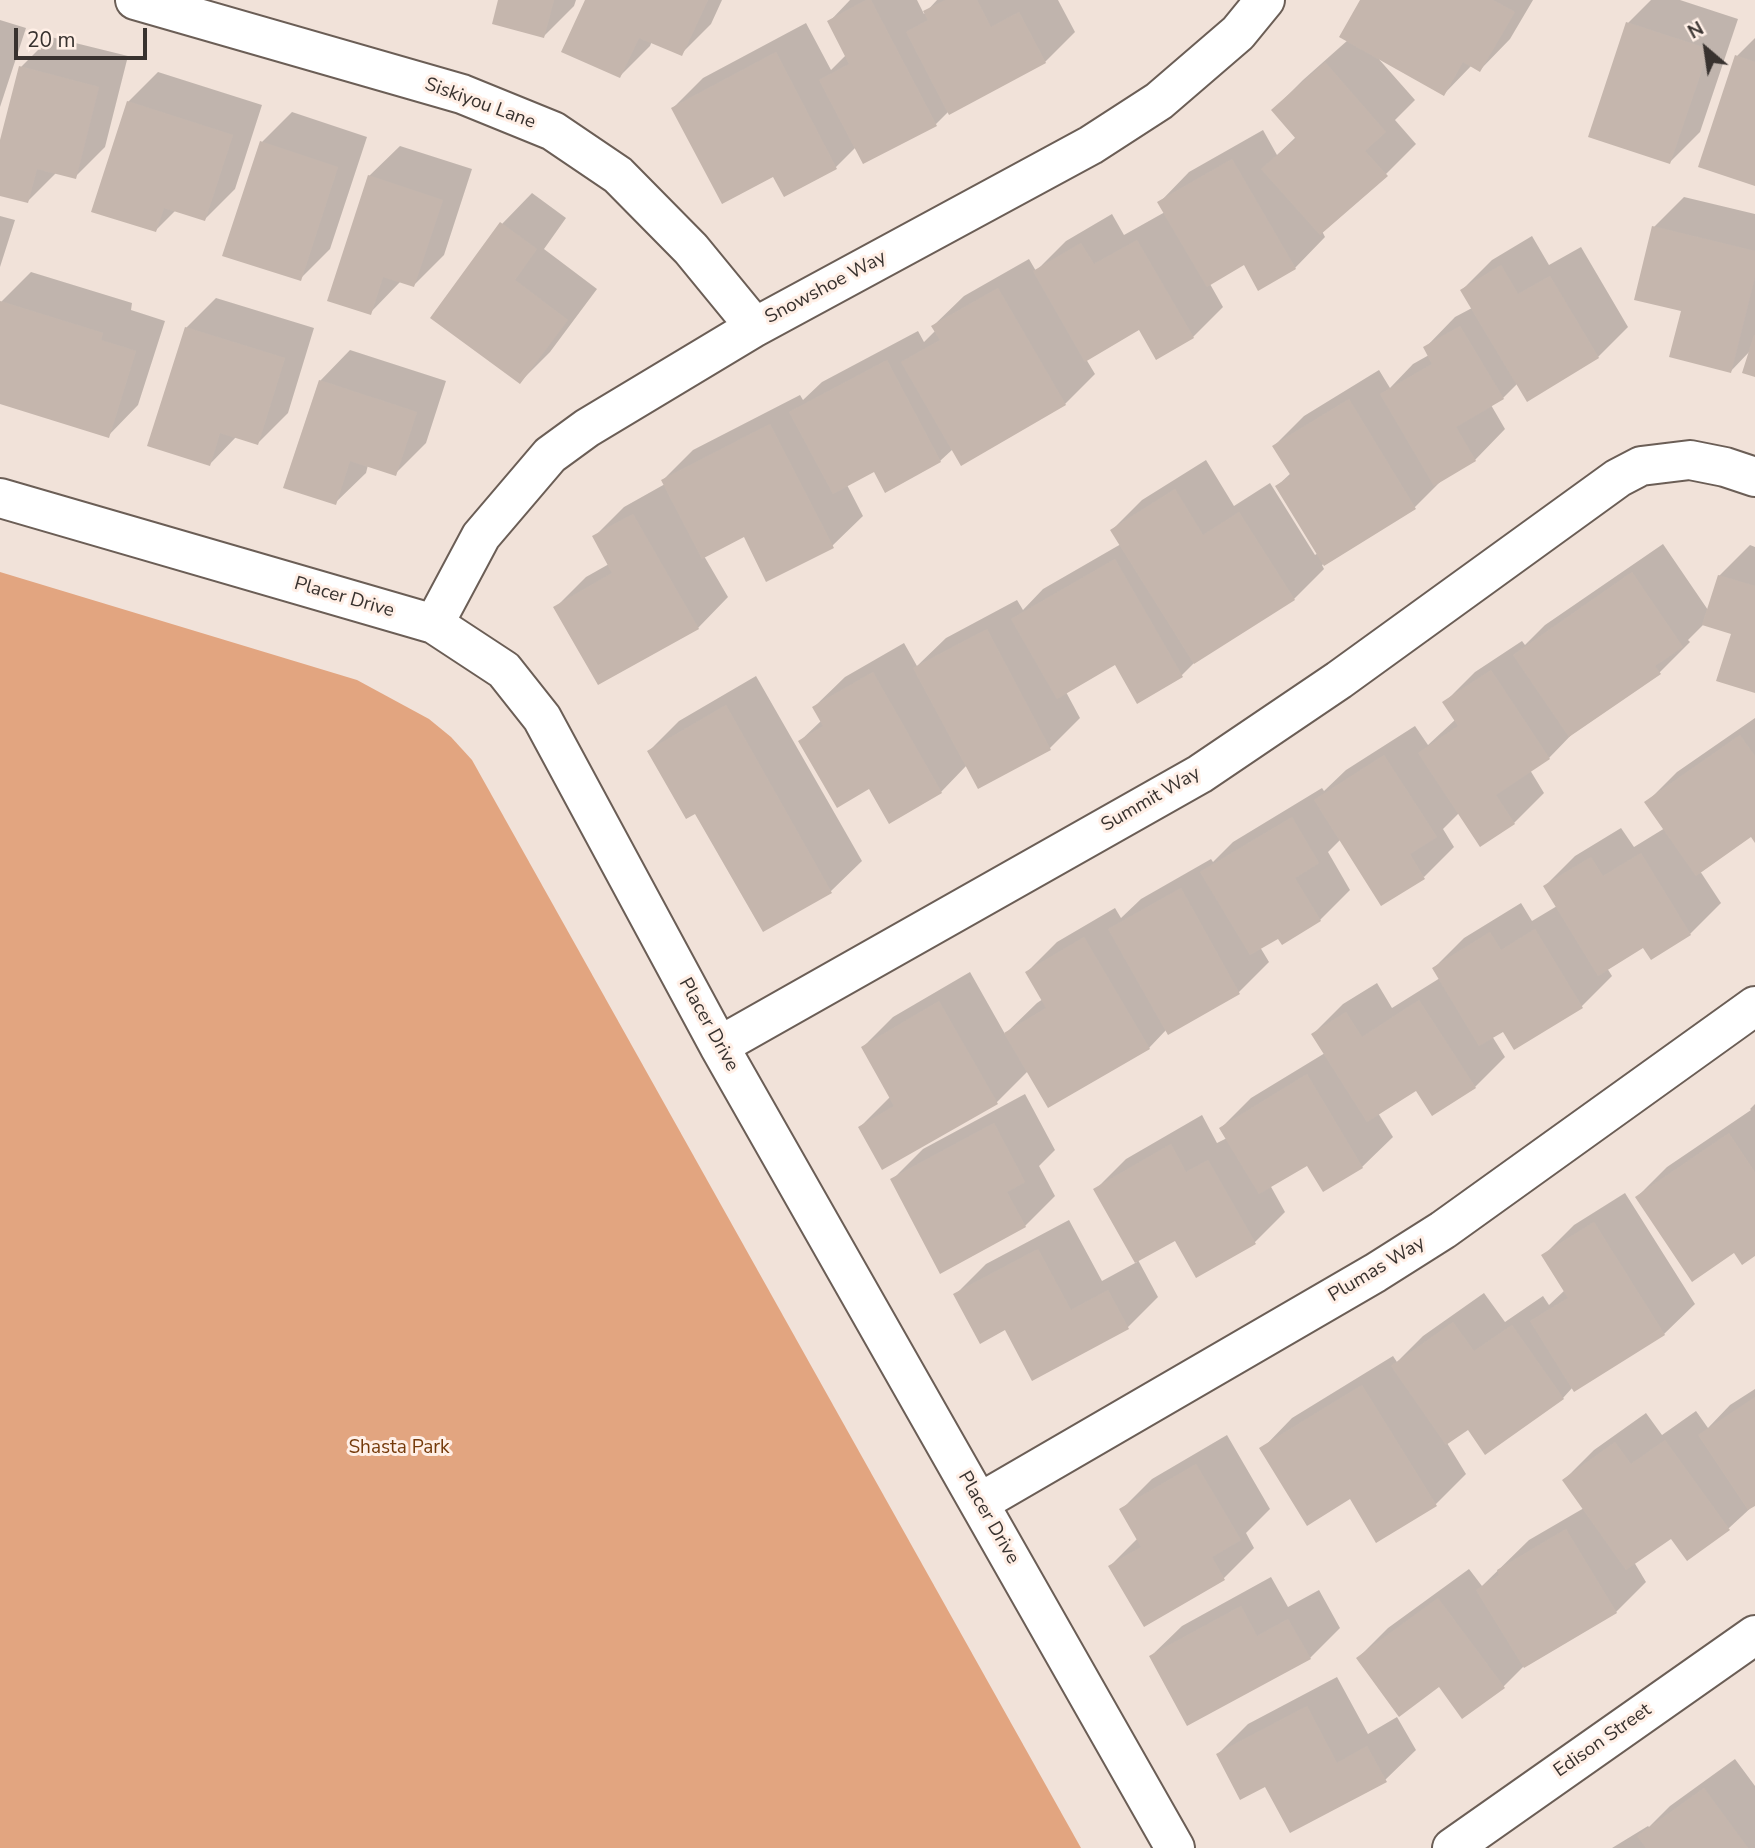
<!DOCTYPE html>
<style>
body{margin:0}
#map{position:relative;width:1755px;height:1848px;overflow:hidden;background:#f1e2d9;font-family:"Nunito Sans",sans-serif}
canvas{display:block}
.north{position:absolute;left:1671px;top:14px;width:70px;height:70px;-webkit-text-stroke:5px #ffefe6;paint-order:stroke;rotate:331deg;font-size:19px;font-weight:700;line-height:28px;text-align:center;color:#38322f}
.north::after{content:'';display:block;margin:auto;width:24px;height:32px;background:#38322f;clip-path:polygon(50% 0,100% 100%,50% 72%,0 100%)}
.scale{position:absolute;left:14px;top:28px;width:133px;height:32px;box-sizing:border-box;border:4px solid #38322f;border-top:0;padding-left:9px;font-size:21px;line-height:24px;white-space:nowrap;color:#38322f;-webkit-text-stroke:5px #ffefe6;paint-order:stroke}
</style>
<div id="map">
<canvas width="1755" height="1848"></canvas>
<div class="north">N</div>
<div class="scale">20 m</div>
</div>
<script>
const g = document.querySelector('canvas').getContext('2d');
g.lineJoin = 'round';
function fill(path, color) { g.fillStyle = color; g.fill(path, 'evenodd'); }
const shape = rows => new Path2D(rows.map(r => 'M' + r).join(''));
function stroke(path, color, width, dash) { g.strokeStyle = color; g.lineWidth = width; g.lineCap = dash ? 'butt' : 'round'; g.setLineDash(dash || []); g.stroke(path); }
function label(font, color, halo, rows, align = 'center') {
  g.font = font + ' "Nunito Sans",sans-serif'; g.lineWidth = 6; g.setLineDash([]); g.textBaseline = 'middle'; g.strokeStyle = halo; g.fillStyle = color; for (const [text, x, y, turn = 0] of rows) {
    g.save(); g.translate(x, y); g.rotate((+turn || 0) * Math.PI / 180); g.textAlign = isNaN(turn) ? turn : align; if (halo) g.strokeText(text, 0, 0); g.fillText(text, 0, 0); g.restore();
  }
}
fill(shape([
 [0,572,357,680,429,719,451,737,472,760,1081,1848,0,1848]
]), '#e2a580');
fill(shape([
 [500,0,576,0,574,6,544,36],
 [586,0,722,0,711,24,681,54,652,41,650,46,620,76],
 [850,0,917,0,924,14,937,0,1058,0,1075,32,1045,62,949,111,936,124,856,147,836,167,785,195,774,174,673,108,703,78,806,23,831,70,846,55,829,22],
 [1362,0,1533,0,1510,39,1480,70,1472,65,1444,94,1377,57,1415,100,1395,120,1416,144,1386,174,1322,231,1325,237,1295,268,1259,289,1244,263,1210,284,1223,307,1193,337,1140,328,1086,359,1095,374,1065,404,953,449,940,461,875,470,847,485,863,516,832,546,744,535,704,556,728,597,698,628,556,607,586,577,609,564,594,537,624,507,665,484,663,480,693,450,800,395,803,400,822,382,918,331,924,342,936,330,933,326,964,296,1029,259,1036,271,1066,241,1112,214,1124,235,1165,212,1159,203,1189,172,1263,130,1277,155,1297,136,1273,110,1303,80,1348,40],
 [1651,0,1680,0,1738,19,1700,132,1670,162,1628,23],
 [0,20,26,28,0,107],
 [51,37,128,56,105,147,75,177,57,172,28,201,0,195,0,147,21,67],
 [1755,38,1755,184,1737,56],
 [158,72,262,105,235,189,205,219,176,210,156,230,128,102],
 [292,112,367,137,330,249,300,279,262,142],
 [400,146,472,169,444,255,414,285,401,281,370,313,369,176],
 [532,193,566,218,544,249,597,289,550,352,520,382,502,224],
 [1684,197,1755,214,1755,375,1751,350,1731,371,1683,310,1654,227],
 [0,216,15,220,0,267],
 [1532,236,1549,265,1581,247,1628,327,1598,357,1518,383,1503,398,1491,405,1505,429,1475,460,1444,478,1415,507,1322,565,1324,569,1294,599,1198,659,1182,675,1138,701,1116,663,1066,692,1080,718,1050,748,979,786,967,765,941,792,870,787,800,741,822,720,814,707,845,677,904,643,917,666,946,638,1017,600,1023,610,1043,589,1121,544,1112,530,1142,500,1206,460,1234,506,1270,483,1315,555,1318,553,1277,486,1291,473,1274,446,1304,416,1379,370,1390,388,1413,364,1429,355,1425,348,1455,317,1472,308,1462,290,1492,260],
 [31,272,132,303,131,310,165,321,138,405,108,436,0,402,0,305,1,302],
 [216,298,314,328,288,413,258,443,237,436,210,464,186,328],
 [350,350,446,381,426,443,395,474,368,465,366,473,335,503,320,381],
 [1663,544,1708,610,1719,576,1750,545,1755,547,1755,691,1733,633,1704,624,1688,640,1690,642,1659,673,1578,728,1549,758,1530,770,1544,793,1514,823,1459,813,1443,829,1454,847,1424,877,1341,839,1328,852,1350,890,1320,920,1278,936,1260,947,1269,962,1239,992,1167,1029,1149,1048,1028,1071,997,1102,860,1127,891,1096,863,1047,893,1017,970,972,1005,1034,1037,1003,1043,999,1027,972,1057,942,1115,908,1121,918,1141,899,1211,859,1213,862,1233,842,1322,788,1324,791,1346,770,1415,726,1428,745,1456,719,1444,703,1475,672,1522,641,1525,645,1545,625],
 [756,676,862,861,831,891,763,930,696,812,649,751,679,721],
 [1755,718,1755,840,1751,835,1700,871,1721,903,1690,934,1651,958,1644,946,1607,968,1612,976,1582,1006,1515,1048,1503,1030,1492,1036,1505,1057,1475,1087,1417,1088,1378,1113,1393,1137,1362,1167,1324,1190,1308,1163,1270,1185,1285,1212,1255,1242,1197,1275,1176,1239,1138,1260,1158,1297,1128,1327,1006,1327,955,1295,986,1264,1069,1220,1102,1281,1137,1262,1096,1189,1126,1159,1202,1115,1217,1143,1227,1138,1221,1128,1251,1098,1325,1053,1313,1034,1343,1004,1377,983,1392,1008,1440,978,1434,968,1464,938,1521,903,1532,921,1557,906,1545,886,1575,856,1621,828,1634,847,1665,828,1647,802,1677,772],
 [1025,1094,1055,1150,1039,1166,1055,1196,1025,1226,892,1180,923,1149],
 [1755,1104,1755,1254,1735,1251,1637,1197,1667,1167,1751,1110,1750,1109],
 [1625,1193,1695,1304,1664,1334,1573,1387,1563,1398,1469,1427,1447,1443,1466,1474,1436,1504,1350,1497,1262,1449,1292,1418,1393,1356,1397,1362,1423,1336,1484,1293,1505,1322,1543,1296,1549,1305,1565,1290,1544,1255,1574,1225],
 [1755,1389,1755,1504,1729,1528,1672,1536,1634,1562,1646,1582,1616,1612,1524,1666,1503,1687,1440,1685,1358,1658,1388,1628,1469,1569,1482,1586,1529,1540,1584,1508,1564,1480,1594,1450,1646,1413,1662,1435,1696,1411,1708,1428,1730,1405],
 [1227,1435,1270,1509,1246,1533,1254,1548,1224,1578,1110,1566,1138,1538,1121,1510,1152,1479],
 [1271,1577,1288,1607,1319,1590,1340,1628,1310,1658,1151,1656,1182,1626],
 [1337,1677,1368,1734,1397,1717,1416,1750,1385,1780,1266,1784,1218,1754,1248,1724],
 [1735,1759,1755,1786,1755,1848,1612,1848,1648,1826,1649,1827,1670,1806]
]), '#0003');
fill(shape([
 [498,0,554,0,544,38,492,24],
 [585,0,708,0,682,56,639,38,620,78,561,52],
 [866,0,871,0,937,126,863,164,819,80,849,64,827,21],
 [945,0,977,0,991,27,1019,12,1046,63,949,115,906,32,928,20,923,11],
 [1360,0,1493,0,1515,12,1480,72,1463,62,1444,96,1339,37],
 [1626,22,1709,49,1670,164,1588,137],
 [776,52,837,169,784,197,773,177,722,204,671,108],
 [1735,55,1755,62,1755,186,1698,167],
 [1325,62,1386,132,1365,151,1388,176,1320,235,1261,169,1296,139,1271,110],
 [19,66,99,87,76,179,37,169,28,203,0,196,0,140],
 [127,101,233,135,205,221,164,208,156,232,91,212],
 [260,141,338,167,301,281,222,256],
 [1232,159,1296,269,1258,291,1244,265,1207,287,1157,202],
 [368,175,443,200,414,287,383,277,371,315,327,301],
 [500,222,537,249,515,280,568,320,520,384,430,318],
 [1652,226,1755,251,1755,277,1731,373,1669,357,1681,311,1634,300],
 [1137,240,1194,338,1156,360,1139,330,1085,362,1033,271,1081,243,1094,264],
 [1501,265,1518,294,1550,276,1599,358,1527,402,1460,290],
 [998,288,1066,405,961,466,901,362,940,340,931,326],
 [0,301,103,333,101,340,136,351,109,438,0,404],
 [1460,326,1504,399,1456,427,1476,461,1434,486,1380,394,1432,364,1423,347],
 [185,327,285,358,258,445,220,433,210,466,147,446],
 [1754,335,1755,335,1755,377,1742,373],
 [887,360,941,462,885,493,874,472,833,494,789,412],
 [319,380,417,412,396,476,350,461,336,505,283,488],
 [1349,399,1416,509,1324,566,1275,486,1291,476,1272,446],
 [770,424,834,548,766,582,744,537,702,559,661,480],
 [1175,489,1203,535,1239,512,1295,600,1194,664,1110,530],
 [633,514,699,629,598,685,553,607,612,573,592,536],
 [1115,559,1183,677,1137,704,1115,665,1057,699,1011,619],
 [1632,572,1683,647,1655,666,1661,674,1569,737,1513,655],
 [1718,575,1755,586,1755,693,1716,681,1731,634,1702,625],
 [987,629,1051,750,978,789,913,668],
 [1491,670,1550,759,1496,795,1515,824,1480,847,1418,753,1458,726,1442,702],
 [873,672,942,793,889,824,869,789,837,808,798,741,823,726,812,707],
 [726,705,832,893,763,932,695,814,686,819,647,751],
 [1740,735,1755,756,1755,843,1751,837,1696,876,1644,802],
 [1384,755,1437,837,1410,854,1425,879,1381,906,1314,800],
 [1292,817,1319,863,1295,878,1321,921,1282,945,1278,939,1250,955,1200,872],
 [1641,853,1691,935,1651,960,1643,948,1598,976,1543,886,1591,857,1603,876],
 [1181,888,1240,994,1168,1035,1108,929],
 [1535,929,1583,1008,1514,1050,1503,1032,1479,1046,1432,968,1490,932,1501,950],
 [1084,937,1150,1049,1048,1108,1004,1033,1046,1008,1025,972],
 [1419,1000,1476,1088,1432,1116,1416,1091,1367,1122,1311,1034,1346,1012,1362,1037],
 [939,1001,998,1104,882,1170,858,1127,894,1106,861,1047],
 [1307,1074,1363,1168,1323,1192,1307,1166,1259,1194,1219,1128],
 [994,1123,1025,1182,1007,1192,1026,1227,940,1274,890,1179],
 [1729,1133,1755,1172,1755,1256,1742,1265,1734,1253,1692,1282,1635,1197],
 [1171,1144,1186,1172,1208,1160,1256,1244,1196,1278,1175,1241,1135,1263,1093,1189],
 [1594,1222,1665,1335,1574,1392,1530,1321,1568,1298,1541,1255],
 [1038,1249,1071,1310,1108,1290,1129,1329,1032,1381,1005,1330,980,1344,953,1294],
 [1453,1322,1474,1351,1512,1325,1564,1399,1485,1455,1468,1430,1446,1445,1391,1366],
 [1362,1385,1437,1506,1376,1543,1350,1499,1307,1526,1259,1448],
 [1755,1397,1755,1506,1748,1510,1698,1435],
 [1665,1440,1730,1530,1687,1561,1671,1539,1626,1570,1562,1480,1615,1442,1631,1464],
 [1196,1464,1241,1540,1212,1557,1225,1580,1144,1627,1108,1566,1141,1547,1119,1509],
 [1566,1529,1617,1613,1524,1668,1476,1590,1499,1575,1497,1570],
 [1438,1598,1505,1688,1462,1719,1439,1687,1399,1717,1356,1658],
 [1241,1606,1257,1636,1288,1619,1311,1659,1187,1726,1149,1656],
 [1307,1706,1337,1763,1367,1746,1387,1782,1290,1833,1265,1787,1240,1800,1216,1754],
 [1704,1788,1748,1848,1646,1848,1637,1836]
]), '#c5b6ad');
const minor = shape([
 [135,0,462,94,553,131,618,175,691,249,755,327],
 [0,498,434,624,504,670,542,718,719,1046,1175,1848],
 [434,624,481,536,550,455,587,428,755,327,1091,145,1159,101,1238,33,1265,0],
 [719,1046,1200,774,1339,680,1618,478,1641,466,1690,460,1725,467,1755,477],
 [979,1503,1375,1273,1443,1230,1755,1006],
 [1452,1848,1755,1635]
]);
stroke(minor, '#6b5e56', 42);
stroke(minor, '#fff', 38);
label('19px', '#38322f', '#ffefe6', [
 ["Siskiyou Lane",480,104,20],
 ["Snowshoe Way",826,288,-28],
 ["Placer Drive",344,598,16],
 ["Summit Way",1151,800,-30],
 ["Placer Drive",708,1025,61],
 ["Plumas Way",1377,1270,-31],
 ["Placer Drive",988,1518,60],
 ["Edison Street",1603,1741,-35]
]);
label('19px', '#743909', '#ffefe6', [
 ["Shasta Park",399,1448]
]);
</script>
